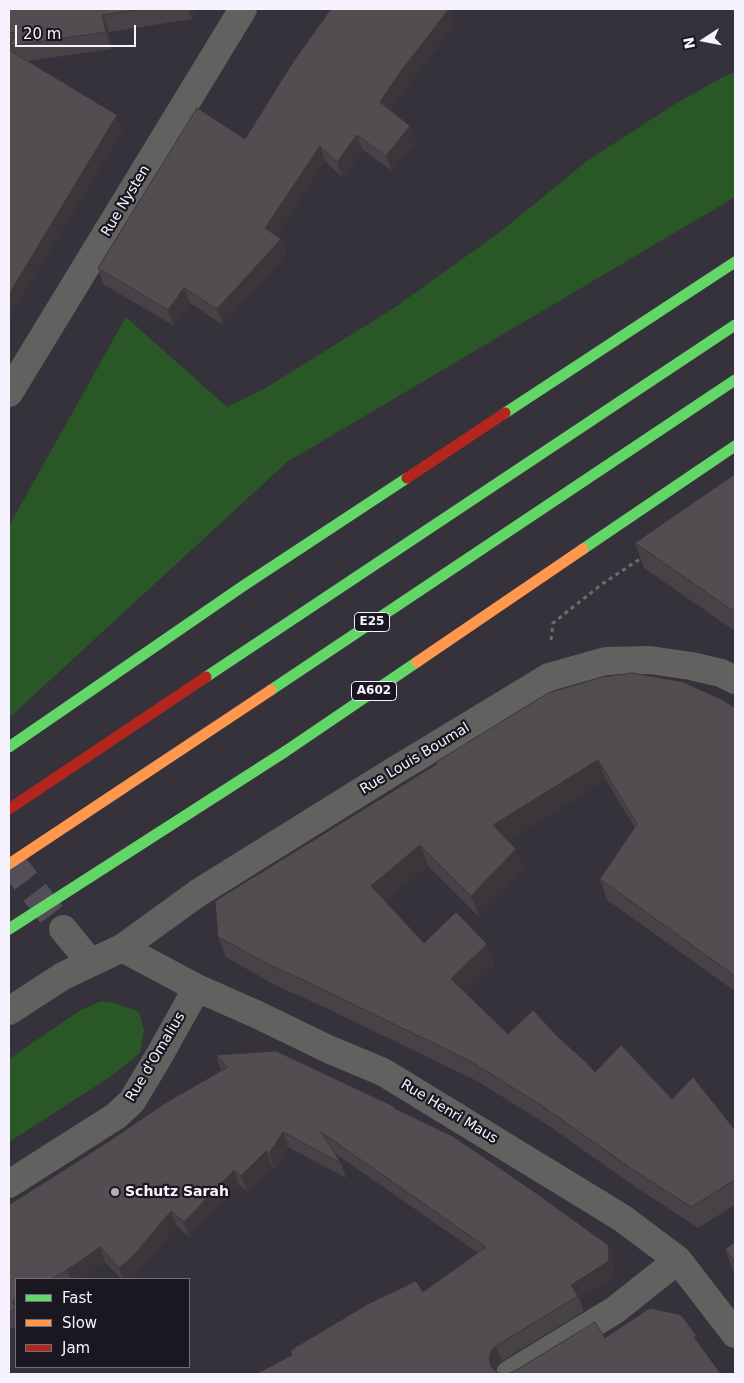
<!DOCTYPE html>
<style>
body{margin:0}
#map{position:relative;width:744px;height:1383px;overflow:hidden;background:#35323c;font-family:"DejaVu Sans",sans-serif}
canvas{display:block}
.frame{position:absolute;inset:0;border:10px solid #f6f3fe;pointer-events:none}
.legend{position:absolute;left:15px;top:1278px;width:175px;height:90px;box-sizing:border-box;background:#1a1720;border:1px solid #726f79;margin:0;padding:6px 9px;list-style:none;font-size:15px;color:#f6f3fe}
.legend li{display:flex;align-items:center;gap:10px;height:25px}
.legend b{width:25px;border:1px solid #726f79}
.north{position:absolute;left:679px;top:15px;width:50px;height:50px;-webkit-text-stroke:4px #1a1720;paint-order:stroke;rotate:259deg;font-size:14px;font-weight:700;line-height:20px;text-align:center;color:#f6f3fe}
.north::after{content:'';display:block;margin:auto;width:18px;height:22px;background:#f6f3fe;clip-path:polygon(50% 0,100% 100%,50% 72%,0 100%)}
.scale{position:absolute;left:15px;top:25px;width:121px;height:22px;box-sizing:border-box;border:2px solid #f6f3fe;border-top:0;padding-left:6px;font-size:15px;line-height:18px;white-space:nowrap;color:#f6f3fe;-webkit-text-stroke:4px #1a1720;paint-order:stroke}
</style>
<div id="map">
<canvas width="744" height="1383"></canvas>
<div class="frame"></div>
<ul class="legend">
<li><b style="height:6px;background:#63d668"></b>Fast</li>
<li><b style="height:6px;background:#ff974d"></b>Slow</li>
<li><b style="height:6px;background:#b3261e"></b>Jam</li>
</ul>
<div class="north">N</div>
<div class="scale">20 m</div>
</div>
<script>
const g = document.querySelector('canvas').getContext('2d');
g.lineJoin = 'round';
function fill(path, color) { g.fillStyle = color; g.fill(path, 'evenodd'); }
const shape = rows => new Path2D(rows.map(r => 'M' + r).join(''));
function stroke(path, color, width, dash) { g.strokeStyle = color; g.lineWidth = width; g.lineCap = dash ? 'butt' : 'round'; g.setLineDash(dash || []); g.stroke(path); }
function label(font, color, halo, rows, align = 'center') {
  g.font = font + ' "DejaVu Sans",sans-serif'; g.lineWidth = 4.5; g.setLineDash([]); g.textBaseline = 'middle'; g.strokeStyle = halo; g.fillStyle = color; for (const [text, x, y, turn = 0] of rows) {
    g.save(); g.translate(x, y); g.rotate((+turn || 0) * Math.PI / 180); g.textAlign = isNaN(turn) ? turn : align; if (halo) g.strokeText(text, 0, 0); g.fillText(text, 0, 0); g.restore();
  }
}
fill(shape([
 [735,72,735,197,287,462,9,718,9,526,126,317,227,407,264,389,394,308,500,232,587,161,675,104,723,77],
 [101,1001,118,1004,139,1012,144,1030,140,1053,113,1075,9,1142,9,1059,79,1011]
]), '#295826');
stroke(shape([
 [9,859,63,929]
]), '#524f59', 28, [28, 14]);
stroke(shape([
 [551,640,553,623,602,584,643,557]
]), '#6b6c6d', 3, [4, 4]);
stroke(shape([
 [9,393,243,9],
 [63,929,91,963],
 [122,948,197,988,258,1015,328,1049,383,1072,622,1218,678,1260,735,1334],
 [9,1011,63,976,122,948,198,893,394,771,549,677,606,661,650,660,691,666,721,673,735,680],
 [9,1184,116,1116,132,1101,159,1056,197,988],
 [510,1374,615,1310,678,1260]
]), '#616260', 28);
stroke(shape([
 [505,413,735,262],
 [583,549,735,446],
 [206,677,735,325],
 [271,690,735,380],
 [9,747,243,586,407,478],
 [9,929,286,751,417,662]
]), '#63d668', 11);
stroke(shape([
 [417,662,583,549],
 [9,864,271,690]
]), '#ff974d', 11);
stroke(shape([
 [407,478,505,413],
 [9,809,206,677]
]), '#b3261e', 11);
fill(shape([
 [9,9,198,9,192,19,109,32,112,49,27,61,117,115,122,131,9,318],
 [455,24,407,87,390,110,416,142,392,171,363,150,343,178,325,161,276,236,281,239,286,254,223,325,190,303,174,326,103,284,98,268,245,139],
 [735,474,735,631,644,568,635,543],
 [735,708,735,991,607,900,600,879,635,828,606,780,508,841,516,849,524,870,479,917,428,866,385,902,424,943,487,944,494,965,466,993,508,1034,558,1037,595,1072,672,1099,735,1130,735,1205,698,1228,637,1188,549,1126,477,1081,324,1007,275,985,226,957,218,937,437,765,436,762],
 [216,1055,395,1109,608,1245,614,1260,614,1276,579,1299,584,1311,502,1361,497,1366,495,1371,497,1372,256,1374,423,1292,478,1253,333,1152,341,1163,346,1178,288,1147,275,1169,272,1166,247,1191,239,1185,189,1237,177,1226,140,1270,129,1279,121,1279,105,1262,81,1279,16,1279,16,1326,9,1330,9,1205,221,1070],
 [735,1242,735,1273,733,1270,725,1249]
]), '#474246');
fill(shape([
 [188,9,198,9,192,19],
 [449,9,455,24,407,87,385,117,380,102,401,71],
 [102,15,109,32,112,49,106,32],
 [117,115,122,131,9,318,9,294],
 [410,126,416,142,392,171,386,156],
 [357,135,363,150,343,178,337,162],
 [320,146,325,161,271,243,265,228],
 [281,239,286,254,223,325,217,309],
 [184,288,190,303,174,326,168,310],
 [598,760,606,780,500,846,493,825],
 [420,845,428,866,379,907,371,886],
 [516,849,524,870,479,917,471,896],
 [487,944,494,965,459,1000,451,979],
 [283,1132,288,1147,275,1169,269,1154],
 [266,1151,272,1166,247,1191,241,1176],
 [234,1170,239,1185,189,1237,184,1222],
 [171,1211,177,1226,140,1270,129,1279,123,1279,119,1268],
 [608,1245,614,1260,614,1276,579,1299,571,1285],
 [100,1247,105,1262,81,1279,70,1279,67,1270],
 [696,1335,702,1350,694,1337],
 [496,1346,502,1361,497,1366,494,1374,489,1360,491,1351]
]), '#3a3639');
const building = shape([
 [9,9,141,9,102,15,106,32,9,46,17,32,9,33,9,9],
 [331,9,449,9,401,71,380,102,410,126,386,156,357,135,337,162,320,146,265,228,281,239,217,309,184,288,168,310,98,268,197,108,245,139,293,62,331,9],
 [9,50,117,115,9,294,9,50],
 [735,474,735,612,635,543,735,474],
 [632,673,683,682,723,700,735,708,735,976,600,879,637,824,598,760,493,825,516,849,471,896,420,845,371,886,424,943,456,912,487,944,451,979,508,1034,533,1010,558,1037,586,1062,595,1072,621,1045,672,1099,693,1077,735,1130,735,1180,691,1207,629,1167,541,1105,470,1061,316,986,268,964,218,937,215,901,437,764,436,762,548,693,602,677,632,673],
 [276,1051,395,1107,394,1108,454,1137,536,1193,608,1245,609,1261,571,1285,578,1296,496,1346,491,1351,489,1360,492,1368,497,1372,503,1374,256,1374,292,1355,291,1350,368,1304,416,1281,423,1292,486,1247,321,1132,341,1163,283,1132,269,1154,266,1151,241,1176,234,1170,184,1222,171,1211,134,1255,119,1268,100,1247,67,1270,51,1279,16,1279,16,1299,12,1301,16,1308,9,1312,9,1205,102,1146,167,1102,228,1067,216,1055,276,1051],
 [735,1242,735,1262,725,1249,735,1242],
 [650,1308,681,1315,696,1335,694,1337,721,1374,506,1374,513,1372,595,1322,605,1338,650,1308]
]);
fill(building, '#534d51');
stroke(building, '#3a3639', 1);
for (const [x, y, r, color] of [
 [115,1192,5,"#b2afba"]
]) { const dot = new Path2D(); dot.arc(x, y, r, 0, 2 * Math.PI); g.fillStyle = color; g.fill(dot); stroke(dot, '#1a1720', 2); }
for (const [x, y, w] of [
 [372,622,35],
 [374,691,45]
]) { const box = new Path2D(); box.roundRect(x - w / 2, y - 9.5, w, 19, 4); g.fillStyle = '#1a1720'; g.fill(box); stroke(box, '#f6f3fe', 1); }
label('bold 12px', '#f6f3fe', null, [
 ["E25",372,622],
 ["A602",374,691]
]);
label('14px', '#f6f3fe', '#1a1720', [
 ["Rue Nysten",126,201,-59],
 ["Rue Louis Boumal",415,759,-31],
 ["Rue d'Omalius",156,1057,-59],
 ["Rue Henri Maus",449,1112,31]
]);
label('bold 14px', '#f6f3fe', '#1a1720', [
 ["Schutz Sarah",125,1192]
], 'left');
</script>
